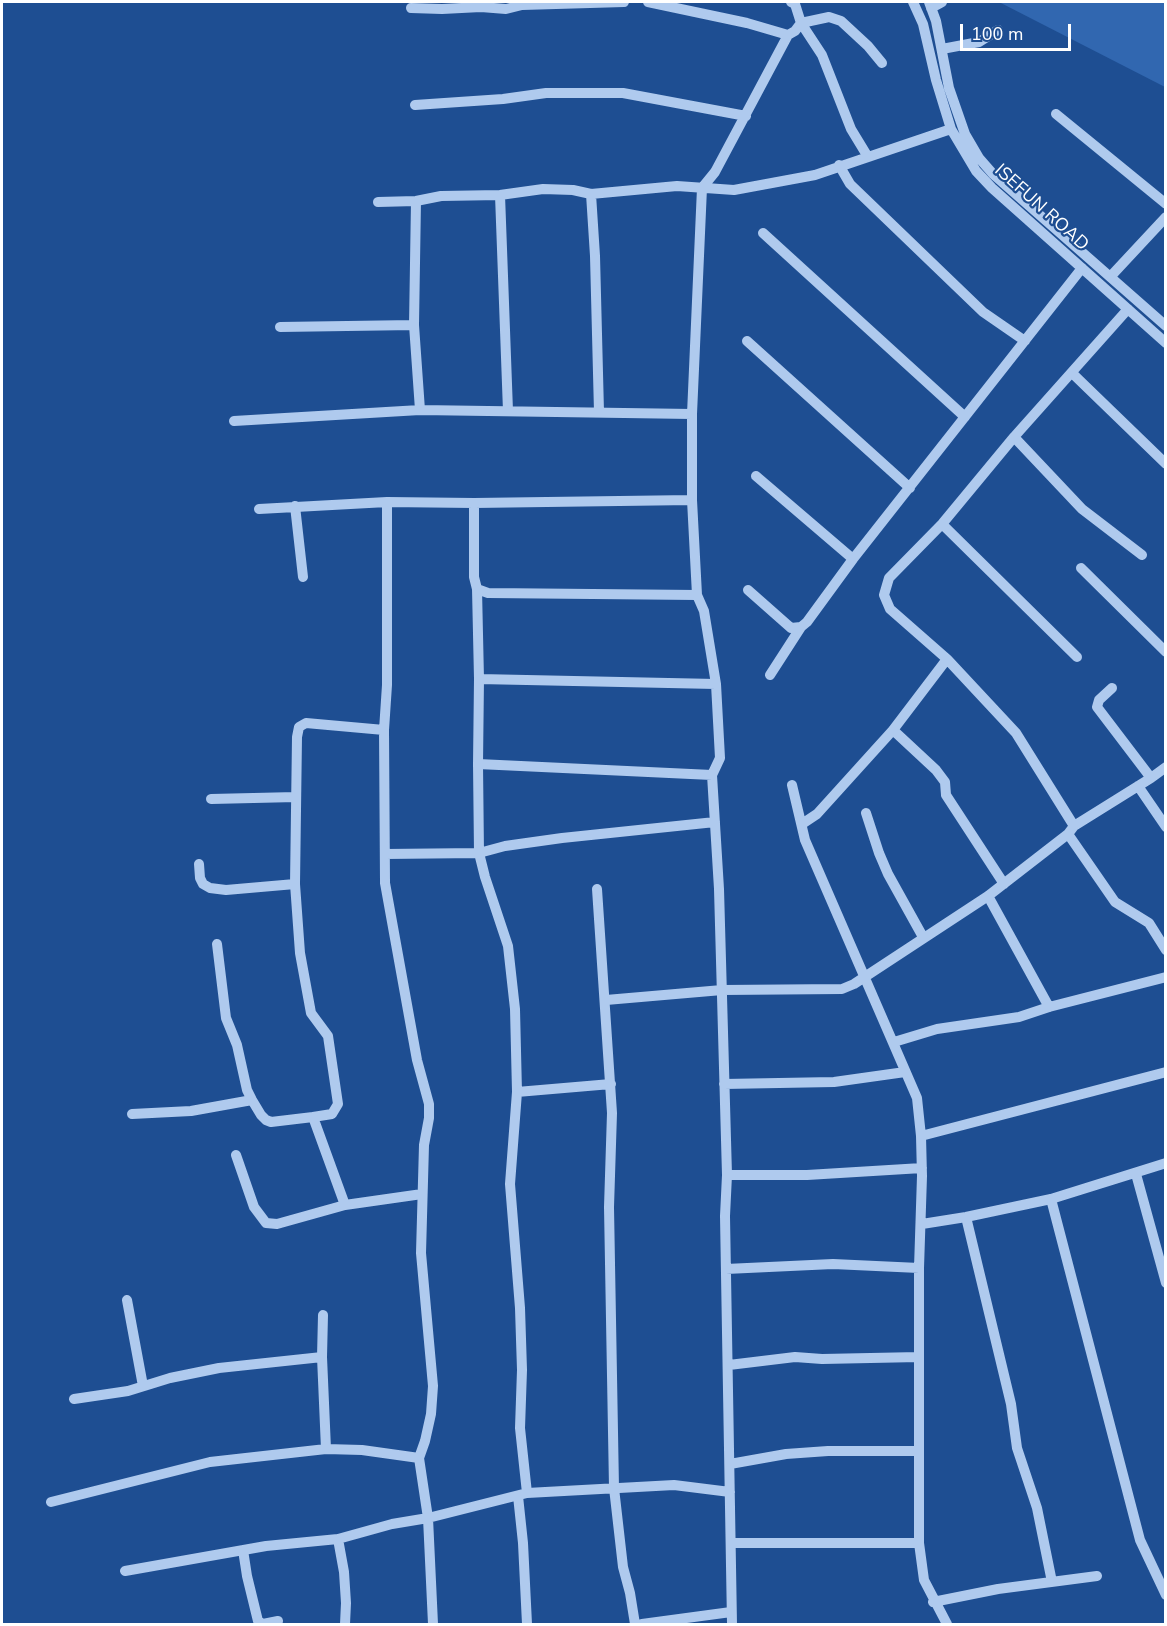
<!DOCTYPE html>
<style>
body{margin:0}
#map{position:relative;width:1167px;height:1626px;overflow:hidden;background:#1e4e92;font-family:"Nunito Sans",sans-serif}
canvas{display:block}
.frame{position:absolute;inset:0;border:3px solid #fff;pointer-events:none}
.scale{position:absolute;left:960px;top:24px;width:111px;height:27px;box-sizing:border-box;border:3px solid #fff;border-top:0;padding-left:8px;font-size:18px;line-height:21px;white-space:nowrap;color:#fff;-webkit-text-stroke:4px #1e4e92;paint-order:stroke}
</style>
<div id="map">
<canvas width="1167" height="1626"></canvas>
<div class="frame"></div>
<div class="scale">100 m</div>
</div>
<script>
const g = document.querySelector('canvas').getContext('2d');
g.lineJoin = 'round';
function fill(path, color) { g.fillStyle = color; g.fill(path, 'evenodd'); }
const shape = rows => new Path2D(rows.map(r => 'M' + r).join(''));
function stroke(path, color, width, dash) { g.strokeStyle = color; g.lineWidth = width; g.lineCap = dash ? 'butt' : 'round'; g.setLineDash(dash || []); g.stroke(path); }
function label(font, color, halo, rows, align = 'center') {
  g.font = font + ' "Nunito Sans",sans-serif'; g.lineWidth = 4.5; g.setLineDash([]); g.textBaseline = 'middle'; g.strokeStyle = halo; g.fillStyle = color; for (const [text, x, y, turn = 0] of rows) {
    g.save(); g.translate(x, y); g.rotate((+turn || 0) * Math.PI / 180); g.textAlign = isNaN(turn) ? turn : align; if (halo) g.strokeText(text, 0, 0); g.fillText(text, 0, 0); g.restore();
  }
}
fill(shape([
 [999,2,1165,2,1165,87]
]), '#3167b0');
stroke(shape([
 [648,2,747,23,788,35,795,31,801,23,829,17,841,21,868,46,882,63],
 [791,2,795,4,801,23,822,55,851,129,868,157],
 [913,2,923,24,936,80,951,129,976,171,992,188,1166,343],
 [929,2,936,21,949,88,965,134,979,158,993,174,1166,326],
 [411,8,442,9,481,7,506,9,522,5,624,2],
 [931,8,942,2],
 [942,49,979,42,998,30],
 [415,105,503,99,546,93,623,93,746,116],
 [1056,114,1166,204],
 [839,165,850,184,983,312,1025,341],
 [591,194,595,256,599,412],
 [500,195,508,411],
 [416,201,414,325,420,410],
 [378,202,416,201,441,196,500,195,543,189,573,190,591,194,677,186,734,190,815,175,951,129],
 [763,233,965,417],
 [1111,276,1166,217],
 [280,327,414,325],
 [747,341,910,488],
 [1072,373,1166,464],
 [234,421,420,410,692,414],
 [1014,437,1082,509,1142,555],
 [756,476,853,559],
 [387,502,387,685,384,730,385,883,417,1060,429,1104,429,1118,424,1145,421,1253,433,1386,431,1414,425,1441,419,1458,428,1518,433,1624],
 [474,503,474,577,477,589,488,593,697,595],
 [295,506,303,577],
 [259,509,387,502,474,503,692,500],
 [942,524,1077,657],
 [1081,568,1166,652],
 [477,589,479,679,478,764,479,853,485,877,508,946,515,1009,517,1092],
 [748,590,791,628,801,627],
 [770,675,801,627,807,622,853,559,1082,268],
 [479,679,716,684],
 [1112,688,1099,700,1097,707,1151,778],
 [893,730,936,770,945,782,946,795,1004,884],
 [478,764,712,775],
 [792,785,805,840,917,1098,921,1136,922,1176,919,1268,919,1543,924,1580,947,1624],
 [1138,786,1166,827],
 [211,799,296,797],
 [866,813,879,853,888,874,923,937],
 [802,824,817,814,893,730,947,659],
 [1074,826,1016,733,947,659,890,609,884,595,889,578,942,524,1014,437,1128,309],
 [1068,834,1115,902,1149,923,1166,950],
 [385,854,479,853,505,846,562,838,715,822],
 [199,864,200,878,203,884,210,888,226,890,295,884],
 [597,889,612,1113,609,1207,614,1488,623,1567,630,1593,635,1624],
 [988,896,1049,1007],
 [217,944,226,1018,237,1045,247,1090,252,1100,261,1115,266,1120,271,1122,313,1117],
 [606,1000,722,990,842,989,854,984,988,896,1068,834,1074,826,1151,778,1166,767],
 [894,1042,937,1029,1019,1017,1049,1007,1166,977],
 [724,1084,834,1082,905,1072],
 [132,1114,191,1111,252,1100],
 [921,1136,1166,1072],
 [236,1155,254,1207,266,1223,277,1224,345,1205,422,1194],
 [1136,1174,1166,1283],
 [727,1175,807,1175,922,1168],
 [1051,1199,1140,1540,1166,1595],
 [345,1205,313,1117,332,1114,338,1104,328,1036,311,1013,300,953,295,884,297,737,299,727,306,723,384,730],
 [966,1217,1011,1404,1017,1448,1037,1508,1052,1582],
 [922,1224,966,1217,1051,1199,1166,1163],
 [726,1269,833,1264,919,1268],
 [127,1300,143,1386],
 [323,1315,322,1357,326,1449],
 [729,1365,795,1357,822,1359,919,1357],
 [74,1399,128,1391,170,1378,219,1368,322,1357],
 [730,1464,786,1454,828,1451,919,1451],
 [527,1493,520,1428,522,1370,520,1308,510,1184,517,1092,611,1084],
 [518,1496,523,1543,527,1624],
 [51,1502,210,1462,326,1449,362,1450,419,1458],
 [338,1539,344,1572,346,1603,345,1624],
 [731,1543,919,1543],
 [243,1550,247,1576,258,1621,263,1624,278,1621],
 [125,1571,266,1546,338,1539,392,1524,428,1518,527,1493,674,1485,730,1492],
 [933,1602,998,1589,1097,1576],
 [642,1624,731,1612],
 [732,1624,725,1216,727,1175,719,889,712,775,720,758,716,684,704,611,697,595,692,500,692,414,702,188,715,172,788,35]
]), '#afcaee', 10);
label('18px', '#fff', '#1e4e92', [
 ["ISEFUN ROAD",1041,208,42]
]);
</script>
